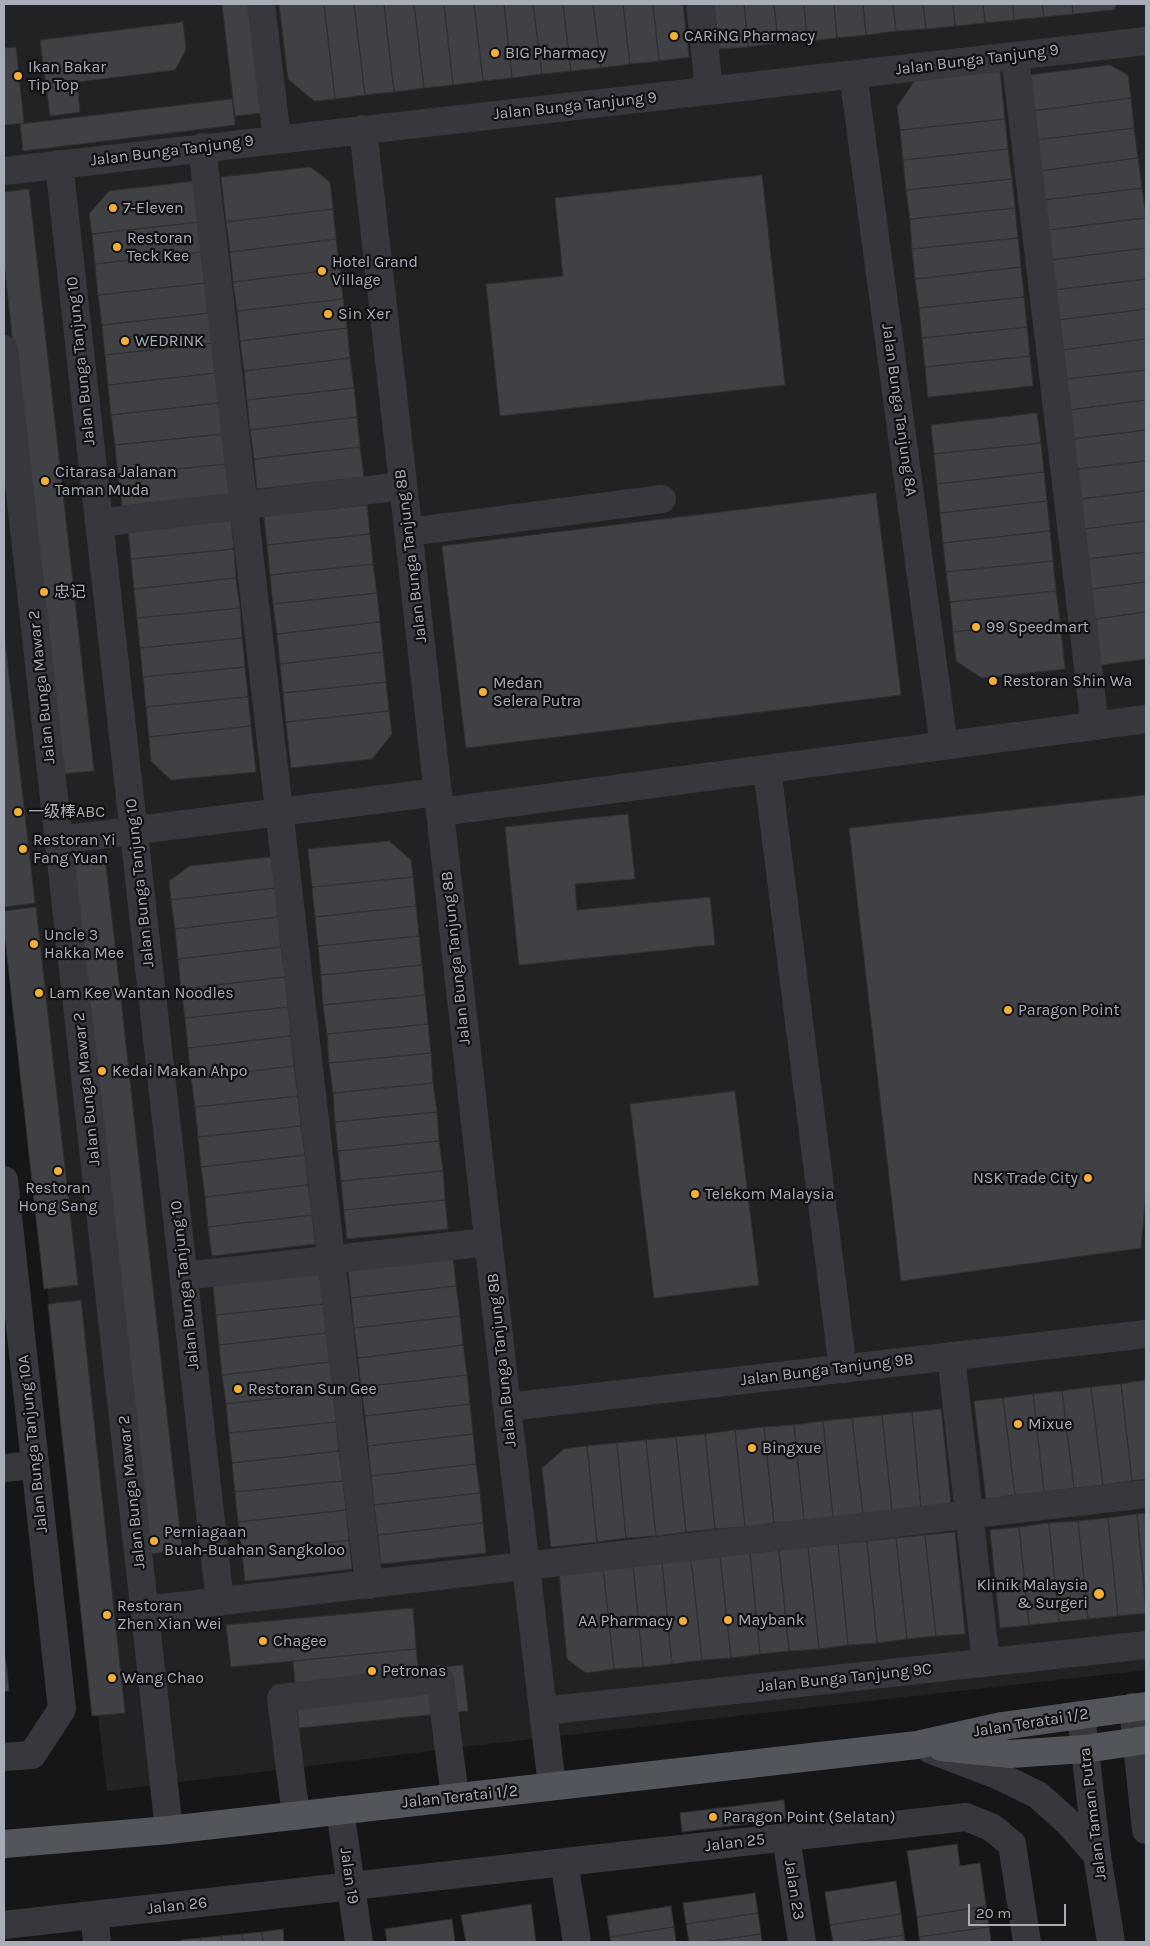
<!DOCTYPE html>
<meta charset="utf-8">
<style>
body{margin:0}
#map{position:relative;width:1150px;height:1946px;overflow:hidden;background:#161618;font-family:Karla,sans-serif}
canvas{display:block}
.frame{position:absolute;inset:0;border:5px solid #a8adb8;pointer-events:none}
.scale{position:absolute;left:968px;top:1904px;width:98px;height:22px;box-sizing:border-box;border:2px solid #a8adb8;border-top:0;padding-left:6px;font-size:15px;line-height:18px;white-space:nowrap;color:#a8adb8;-webkit-text-stroke:4px #111113;paint-order:stroke}
</style>
<div id="map">
<canvas width="1150" height="1946"></canvas>
<div class="frame"></div>
<div class="scale">20 m</div>
</div>
<script>
const g = document.querySelector('canvas').getContext('2d');
g.lineJoin = 'round';
function fill(path, color) { g.fillStyle = color; g.fill(path, 'evenodd'); }
const shape = rows => new Path2D(rows.map(r => 'M' + r).join(''));
function stroke(path, color, width, dash) { g.strokeStyle = color; g.lineWidth = width; g.lineCap = dash ? 'butt' : 'round'; g.setLineDash(dash || []); g.stroke(path); }
function label(font, color, halo, rows, align = 'center') {
  g.font = font + ' Karla,"Noto Sans SC",sans-serif'; g.lineWidth = 4.5; g.setLineDash([]); g.textBaseline = 'middle'; g.strokeStyle = halo; g.fillStyle = color; for (const [text, x, y, turn = 0] of rows) {
    g.save(); g.translate(x, y); g.rotate((+turn || 0) * Math.PI / 180); g.textAlign = isNaN(turn) ? turn : align; if (halo) g.strokeText(text, 0, 0); g.fillText(text, 0, 0); g.restore();
  }
}
fill(shape([
 [4,4,1146,4,1146,1670,488,1744,107,1791,4,929]
]), '#222225');
const building = shape([
 [222,4,250,4,262,113,235,116,222,4],
 [279,4,324,4,335,99,314,101,288,79,279,4],
 [324,4,354,4,365,95,335,99,324,4],
 [354,4,384,4,394,92,365,95,354,4],
 [384,4,414,4,424,88,394,92,384,4],
 [414,4,444,4,453,85,424,88,414,4],
 [444,4,474,4,483,81,453,85,444,4],
 [474,4,504,4,512,78,483,81,474,4],
 [504,4,533,4,542,74,512,78,504,4],
 [533,4,563,4,571,71,542,74,533,4],
 [563,4,593,4,601,68,571,71,563,4],
 [593,4,623,4,630,64,601,68,593,4],
 [623,4,653,4,659,61,630,64,623,4],
 [653,4,683,4,689,57,659,61,653,4],
 [714,4,744,4,748,47,719,49,714,4],
 [744,4,774,4,778,43,748,47,744,4],
 [774,4,804,4,807,41,778,43,774,4],
 [804,4,834,4,837,38,807,41,804,4],
 [834,4,863,4,866,35,837,38,834,4],
 [863,4,893,4,896,31,866,35,863,4],
 [893,4,923,4,926,29,896,31,893,4],
 [923,4,953,4,955,26,926,29,923,4],
 [953,4,983,4,985,23,955,26,953,4],
 [983,4,1013,4,1014,20,985,23,983,4],
 [1013,4,1042,4,1044,17,1014,20,1013,4],
 [1042,4,1072,4,1073,14,1044,17,1042,4],
 [1072,4,1117,4,1114,10,1073,14,1072,4],
 [183,22,186,50,175,70,77,82,80,112,50,116,40,40,183,22],
 [16,47,24,123,4,125,4,48,16,47],
 [1110,65,1128,75,1131,98,1032,111,1028,75,1110,65],
 [1000,71,1005,119,900,130,897,107,916,79,1000,71],
 [1131,98,1134,128,1036,140,1032,111,1131,98],
 [232,99,235,125,23,151,20,124,232,99],
 [1005,119,1008,149,903,160,900,130,1005,119],
 [1134,128,1138,158,1039,171,1036,140,1134,128],
 [1008,149,1012,179,906,190,903,160,1008,149],
 [1138,158,1142,188,1043,200,1039,171,1138,158],
 [310,167,330,182,333,209,226,222,221,177,310,167],
 [762,175,785,385,500,416,486,284,563,276,555,198,762,175],
 [1012,179,1015,208,910,219,906,190,1012,179],
 [195,181,200,222,92,234,89,214,109,191,195,181],
 [1142,188,1146,218,1047,230,1043,200,1142,188],
 [29,189,94,771,60,774,4,262,4,192,29,189],
 [1015,208,1018,238,912,249,910,219,1015,208],
 [333,209,336,239,230,252,226,222,333,209],
 [1146,218,1146,248,1051,260,1047,230,1146,218],
 [200,222,203,252,95,264,92,234,200,222],
 [1018,238,1021,267,915,279,912,249,1018,238],
 [336,239,340,269,233,282,230,252,336,239],
 [1146,248,1146,279,1054,290,1051,260,1146,248],
 [203,252,206,283,98,295,95,264,203,252],
 [1021,267,1024,297,919,308,915,279,1021,267],
 [340,269,343,299,237,311,233,282,340,269],
 [1146,279,1146,309,1058,320,1054,290,1146,279],
 [206,283,209,313,102,325,98,295,206,283],
 [1024,297,1027,327,922,338,919,308,1024,297],
 [343,299,347,328,240,341,237,311,343,299],
 [1146,309,1146,339,1062,350,1058,320,1146,309],
 [209,313,213,343,105,355,102,325,209,313],
 [1027,327,1030,356,925,367,922,338,1027,327],
 [347,328,350,358,244,371,240,341,347,328],
 [1146,339,1146,370,1066,379,1062,350,1146,339],
 [213,343,216,373,108,385,105,355,213,343],
 [1030,356,1033,386,928,397,925,367,1030,356],
 [350,358,354,388,247,400,244,371,350,358],
 [1146,370,1146,400,1069,410,1066,379,1146,370],
 [216,373,219,403,111,415,108,385,216,373],
 [354,388,357,417,250,430,247,400,354,388],
 [1146,400,1146,430,1073,439,1069,410,1146,400],
 [219,403,223,434,115,445,111,415,219,403],
 [1037,413,1041,443,934,454,931,425,1037,413],
 [357,417,360,447,254,459,250,430,357,417],
 [1146,430,1146,461,1077,469,1073,439,1146,430],
 [223,434,226,464,118,475,115,445,223,434],
 [1041,443,1044,472,937,484,934,454,1041,443],
 [360,447,364,477,257,489,254,459,360,447],
 [1146,461,1146,491,1080,499,1077,469,1146,461],
 [226,464,230,494,122,506,118,475,226,464],
 [1044,472,1047,501,940,513,937,484,1044,472],
 [1146,491,1146,521,1084,529,1080,499,1146,491],
 [876,493,901,695,466,748,442,546,876,493],
 [1047,501,1050,531,943,543,940,513,1047,501],
 [367,505,370,534,267,545,264,516,367,505],
 [231,519,234,549,131,559,128,529,231,519],
 [1146,521,1146,552,1088,559,1084,529,1146,521],
 [1050,531,1053,561,946,572,943,543,1050,531],
 [370,534,373,564,270,575,267,545,370,534],
 [234,549,236,578,134,589,131,559,234,549],
 [1146,552,1146,582,1091,589,1088,559,1146,552],
 [1053,561,1056,591,950,602,946,572,1053,561],
 [373,564,377,593,273,604,270,575,373,564],
 [236,578,240,608,137,618,134,589,236,578],
 [1146,582,1146,612,1095,619,1091,589,1146,582],
 [1056,591,1060,620,953,632,950,602,1056,591],
 [377,593,380,622,277,634,273,604,377,593],
 [240,608,242,638,140,648,137,618,240,608],
 [1146,612,1146,659,1101,665,1095,619,1146,612],
 [1060,620,1065,669,982,678,956,661,953,632,1060,620],
 [380,622,383,652,280,664,277,634,380,622],
 [4,632,35,903,4,907,4,632],
 [242,638,245,667,143,677,140,648,242,638],
 [383,652,386,682,283,693,280,664,383,652],
 [245,667,248,697,146,707,143,677,245,667],
 [386,682,389,711,286,722,283,693,386,682],
 [248,697,251,726,149,737,146,707,248,697],
 [389,711,392,734,372,759,291,768,286,722,389,711],
 [251,726,256,772,171,780,151,761,149,737,251,726],
 [1146,795,1146,1192,1141,1248,901,1281,849,828,1146,795],
 [628,814,635,879,575,884,577,910,710,897,715,945,519,965,505,827,628,814],
 [389,841,411,860,413,877,312,887,308,849,389,841],
 [105,856,182,1550,149,1554,72,859,105,856],
 [271,857,275,888,171,900,169,881,190,866,271,857],
 [413,877,416,906,315,917,312,887,413,877],
 [275,888,278,917,175,929,171,900,275,888],
 [416,906,419,936,318,946,315,917,416,906],
 [36,907,78,1285,44,1289,4,929,4,911,36,907],
 [278,917,281,947,178,959,175,929,278,917],
 [419,936,422,965,321,975,318,946,419,936],
 [281,947,285,977,181,989,178,959,281,947],
 [422,965,425,995,323,1005,321,975,422,965],
 [285,977,288,1007,185,1018,181,989,285,977],
 [425,995,428,1024,327,1034,323,1005,425,995],
 [288,1007,291,1036,188,1048,185,1018,288,1007],
 [428,1024,431,1053,329,1063,327,1034,428,1024],
 [291,1036,294,1066,191,1078,188,1048,291,1036],
 [431,1053,433,1083,333,1093,329,1063,431,1053],
 [294,1066,298,1096,195,1107,191,1078,294,1066],
 [433,1083,437,1112,335,1122,333,1093,433,1083],
 [735,1091,759,1285,654,1298,630,1104,735,1091],
 [298,1096,301,1126,198,1137,195,1107,298,1096],
 [437,1112,439,1141,338,1151,335,1122,437,1112],
 [301,1126,305,1155,201,1167,198,1137,301,1126],
 [439,1141,443,1171,341,1181,338,1151,439,1141],
 [305,1155,308,1185,205,1197,201,1167,305,1155],
 [443,1171,445,1200,344,1210,341,1181,443,1171],
 [308,1185,312,1215,208,1227,205,1197,308,1185],
 [445,1200,448,1229,347,1239,344,1210,445,1200],
 [312,1215,315,1244,212,1256,208,1227,312,1215],
 [453,1256,456,1286,351,1298,348,1269,453,1256],
 [320,1274,323,1304,216,1315,213,1285,320,1274],
 [456,1286,460,1316,354,1328,351,1298,456,1286],
 [81,1300,125,1713,92,1716,48,1304,81,1300],
 [323,1304,326,1333,219,1345,216,1315,323,1304],
 [460,1316,463,1345,358,1358,354,1328,460,1316],
 [326,1333,330,1362,222,1375,219,1345,326,1333],
 [463,1345,467,1375,361,1387,358,1358,463,1345],
 [330,1362,333,1392,226,1404,222,1375,330,1362],
 [467,1375,470,1404,365,1416,361,1387,467,1375],
 [1146,1380,1146,1479,1132,1481,1121,1384,1146,1380],
 [1121,1384,1132,1481,1103,1485,1091,1387,1121,1384],
 [1091,1387,1103,1485,1074,1488,1062,1391,1091,1387],
 [1062,1391,1074,1488,1044,1492,1033,1394,1062,1391],
 [333,1392,336,1422,229,1433,226,1404,333,1392],
 [1033,1394,1044,1492,1015,1495,1003,1398,1033,1394],
 [1003,1398,1015,1495,986,1499,974,1401,1003,1398],
 [470,1404,473,1434,368,1446,365,1416,470,1404],
 [941,1409,951,1505,921,1508,912,1412,941,1409],
 [912,1412,921,1508,892,1511,882,1415,912,1412],
 [882,1415,892,1511,863,1514,852,1418,882,1415],
 [852,1418,863,1514,833,1517,823,1421,852,1418],
 [823,1421,833,1517,804,1520,794,1425,823,1421],
 [336,1422,339,1451,232,1463,229,1433,336,1422],
 [794,1425,804,1520,774,1523,764,1427,794,1425],
 [764,1427,774,1523,745,1527,735,1430,764,1427],
 [735,1430,745,1527,715,1529,705,1434,735,1430],
 [473,1434,476,1464,371,1476,368,1446,473,1434],
 [705,1434,715,1529,686,1532,676,1437,705,1434],
 [676,1437,686,1532,656,1536,646,1440,676,1437],
 [646,1440,656,1536,626,1538,617,1443,646,1440],
 [617,1443,626,1538,597,1542,587,1446,617,1443],
 [587,1446,597,1542,551,1547,542,1468,564,1449,587,1446],
 [339,1451,343,1481,235,1492,232,1463,339,1451],
 [476,1464,480,1493,374,1505,371,1476,476,1464],
 [343,1481,346,1510,238,1522,235,1492,343,1481],
 [480,1493,483,1523,378,1535,374,1505,480,1493],
 [346,1510,349,1540,242,1552,238,1522,346,1510],
 [1146,1513,1146,1602,1137,1514,1146,1513],
 [1137,1514,1146,1613,1118,1616,1108,1518,1137,1514],
 [1108,1518,1118,1616,1088,1619,1078,1521,1108,1518],
 [1078,1521,1088,1619,1059,1622,1049,1523,1078,1521],
 [483,1523,486,1553,381,1564,378,1535,483,1523],
 [1049,1523,1059,1622,1029,1625,1019,1527,1049,1523],
 [1019,1527,1029,1625,1000,1628,990,1530,1019,1527],
 [955,1532,965,1634,936,1636,925,1535,955,1532],
 [925,1535,936,1636,907,1639,896,1538,925,1535],
 [896,1538,907,1639,877,1643,867,1541,896,1538],
 [349,1540,352,1569,245,1581,242,1552,349,1540],
 [867,1541,877,1643,848,1645,838,1544,867,1541],
 [838,1544,848,1645,819,1649,808,1547,838,1544],
 [808,1547,819,1649,789,1651,779,1550,808,1547],
 [779,1550,789,1651,760,1654,750,1553,779,1550],
 [750,1553,760,1654,731,1658,720,1556,750,1553],
 [720,1556,731,1658,702,1660,691,1559,720,1556],
 [691,1559,702,1660,672,1664,662,1562,691,1559],
 [662,1562,672,1664,643,1667,633,1565,662,1562],
 [633,1565,643,1667,614,1669,603,1568,633,1565],
 [603,1568,614,1669,586,1673,567,1659,559,1573,603,1568],
 [413,1608,416,1649,231,1667,226,1625,413,1608],
 [416,1649,418,1669,463,1665,468,1711,299,1728,293,1661,416,1649],
 [4,1650,7,1670,4,1671,4,1650],
 [7,1670,9,1691,4,1691,4,1671,7,1670],
 [784,1800,786,1819,682,1832,680,1813,784,1800],
 [957,1844,960,1866,980,1863,986,1906,917,1917,907,1851,957,1844],
 [896,1881,901,1914,830,1925,825,1892,896,1881],
 [755,1893,758,1913,686,1924,683,1903,755,1893],
 [531,1904,536,1942,466,1942,461,1915,531,1904],
 [671,1906,674,1927,610,1937,607,1916,671,1906],
 [986,1906,989,1927,919,1937,917,1917,986,1906],
 [758,1913,761,1934,704,1942,689,1942,686,1924,758,1913],
 [901,1914,904,1935,857,1942,833,1942,830,1925,901,1914],
 [452,1919,455,1942,387,1942,385,1929,452,1919],
 [674,1927,676,1942,611,1942,610,1937,674,1927],
 [989,1927,991,1942,920,1942,919,1937,989,1927],
 [283,1929,284,1942,263,1942,262,1932,283,1929],
 [262,1932,263,1942,243,1942,242,1934,262,1932],
 [242,1934,243,1942,222,1942,221,1936,242,1934],
 [761,1934,762,1942,704,1942,761,1934],
 [904,1935,905,1942,857,1942,904,1935],
 [221,1936,222,1942,201,1942,201,1938,221,1936],
 [201,1938,201,1942,181,1942,181,1940,201,1938]
]);
fill(building, '#404145');
stroke(building, '#303034', 1);
stroke(shape([
 [261,4,277,139],
 [700,4,709,90],
 [1015,56,1095,726],
 [853,74,944,746],
 [363,129,507,1407,552,1786],
 [202,147,369,1585],
 [59,164,220,1602],
 [4,171,1146,41],
 [4,349,169,1830],
 [99,523,403,486],
 [409,532,662,499],
 [767,769,843,1369],
 [440,812,1146,719],
 [59,840,438,792],
 [4,1180,62,1709,32,1755,4,1757],
 [184,1276,488,1242],
 [951,1356,986,1662],
 [507,1407,1146,1334],
 [4,1468,35,1465],
 [145,1610,1146,1494],
 [1133,1707,1146,1830],
 [543,1711,1146,1645],
 [1081,1715,1097,1855,1111,1942],
 [931,1750,997,1775,1038,1795,1068,1822,1097,1855],
 [340,1810,359,1942],
 [296,1816,281,1698,440,1679,455,1797],
 [786,1837,802,1942],
 [564,1862,577,1942],
 [94,1915,97,1942],
 [4,1925,966,1817,991,1827,1012,1844,1027,1942]
]), '#37383d', 28);
stroke(shape([
 [941,1747,1010,1754,1085,1749,1146,1740],
 [4,1844,169,1830,917,1745,1002,1726,1146,1706]
]), '#53555c', 28);
for (const [x, y, r, color] of [
 [674,36,5,"#f2b134"],
 [495,53,5,"#f2b134"],
 [18,76,5,"#f2b134"],
 [113,208,5,"#f2b134"],
 [117,247,5,"#f2b134"],
 [322,271,5,"#f2b134"],
 [328,314,5,"#f2b134"],
 [125,341,5,"#f2b134"],
 [45,481,5,"#f2b134"],
 [44,592,5,"#f2b134"],
 [976,627,5,"#f2b134"],
 [993,681,5,"#f2b134"],
 [483,692,5,"#f2b134"],
 [18,812,5,"#f2b134"],
 [23,849,5,"#f2b134"],
 [34,944,5,"#f2b134"],
 [39,993,5,"#f2b134"],
 [1008,1010,5,"#f2b134"],
 [102,1071,5,"#f2b134"],
 [58,1171,5,"#f2b134"],
 [1088,1178,5,"#f2b134"],
 [695,1194,5,"#f2b134"],
 [238,1389,5,"#f2b134"],
 [1018,1424,5,"#f2b134"],
 [752,1448,5,"#f2b134"],
 [154,1541,5,"#f2b134"],
 [1099,1594,6,"#f2b134"],
 [107,1615,5,"#f2b134"],
 [728,1620,5,"#f2b134"],
 [683,1621,5,"#f2b134"],
 [263,1641,5,"#f2b134"],
 [372,1671,5,"#f2b134"],
 [112,1678,5,"#f2b134"],
 [713,1817,5,"#f2b134"]
]) { const dot = new Path2D(); dot.arc(x, y, r, 0, 2 * Math.PI); g.fillStyle = color; g.fill(dot); stroke(dot, '#111113', 2); }
label('16px', '#a8adb8', '#111113', [
 ["CARiNG Pharmacy",684,36],
 ["BIG Pharmacy",505,53],
 ["Ikan Bakar",28,67],
 ["Tip Top",28,85],
 ["7-Eleven",123,208],
 ["Restoran",127,238],
 ["Teck Kee",127,256],
 ["Hotel Grand",332,262],
 ["Village",332,280],
 ["Sin Xer",338,314],
 ["WEDRINK",135,341],
 ["Citarasa Jalanan",55,472],
 ["Taman Muda",55,490],
 ["忠记",54,592],
 ["99 Speedmart",986,627],
 ["Restoran Shin Wa",1003,681],
 ["Medan",493,683],
 ["Selera Putra",493,701],
 ["一级棒ABC",28,812],
 ["Restoran Yi",33,840],
 ["Fang Yuan",33,858],
 ["Uncle 3",44,935],
 ["Hakka Mee",44,953],
 ["Lam Kee Wantan Noodles",49,993],
 ["Paragon Point",1018,1010],
 ["Kedai Makan Ahpo",112,1071],
 ["NSK Trade City",1078,1178,"right"],
 ["Restoran",58,1188,"center"],
 ["Hong Sang",58,1206,"center"],
 ["Telekom Malaysia",705,1194],
 ["Restoran Sun Gee",248,1389],
 ["Mixue",1028,1424],
 ["Bingxue",762,1448],
 ["Perniagaan",164,1532],
 ["Buah-Buahan Sangkoloo",164,1550],
 ["Klinik Malaysia",1088,1585,"right"],
 ["& Surgeri",1088,1603,"right"],
 ["Restoran",117,1606],
 ["Zhen Xian Wei",117,1624],
 ["Maybank",738,1620],
 ["AA Pharmacy",673,1621,"right"],
 ["Chagee",273,1641],
 ["Petronas",382,1671],
 ["Wang Chao",122,1678],
 ["Paragon Point (Selatan)",723,1817]
], 'left');
label('16px', '#a8adb8', '#111113', [
 ["Jalan Bunga Tanjung 9",977,60,-7],
 ["Jalan Bunga Tanjung 9",575,106,-6],
 ["Jalan Bunga Tanjung 9",172,151,-7],
 ["Jalan Bunga Tanjung 10",81,361,-96],
 ["Jalan Bunga Tanjung 8A",899,410,82],
 ["Jalan Bunga Tanjung 8B",411,556,-97],
 ["Jalan Bunga Mawar 2",42,687,-96],
 ["Jalan Bunga Tanjung 10",140,883,-96],
 ["Jalan Bunga Tanjung 8B",456,958,-96],
 ["Jalan Bunga Mawar 2",87,1089,-96],
 ["Jalan Bunga Tanjung 10",185,1285,-96],
 ["Jalan Bunga Tanjung 8B",502,1360,-96],
 ["Jalan Bunga Tanjung 9B",827,1370,-7],
 ["Jalan Bunga Tanjung 10A",33,1444,-96],
 ["Jalan Bunga Mawar 2",132,1492,-96],
 ["Jalan Bunga Tanjung 9C",845,1678,-6],
 ["Jalan Teratai 1/2",1031,1723,-9],
 ["Jalan Teratai 1/2",460,1797,-6],
 ["Jalan Taman Putra",1093,1814,-97],
 ["Jalan 25",735,1843,-7],
 ["Jalan 19",349,1876,82],
 ["Jalan 23",794,1890,81],
 ["Jalan 26",177,1906,-6]
]);
</script>
